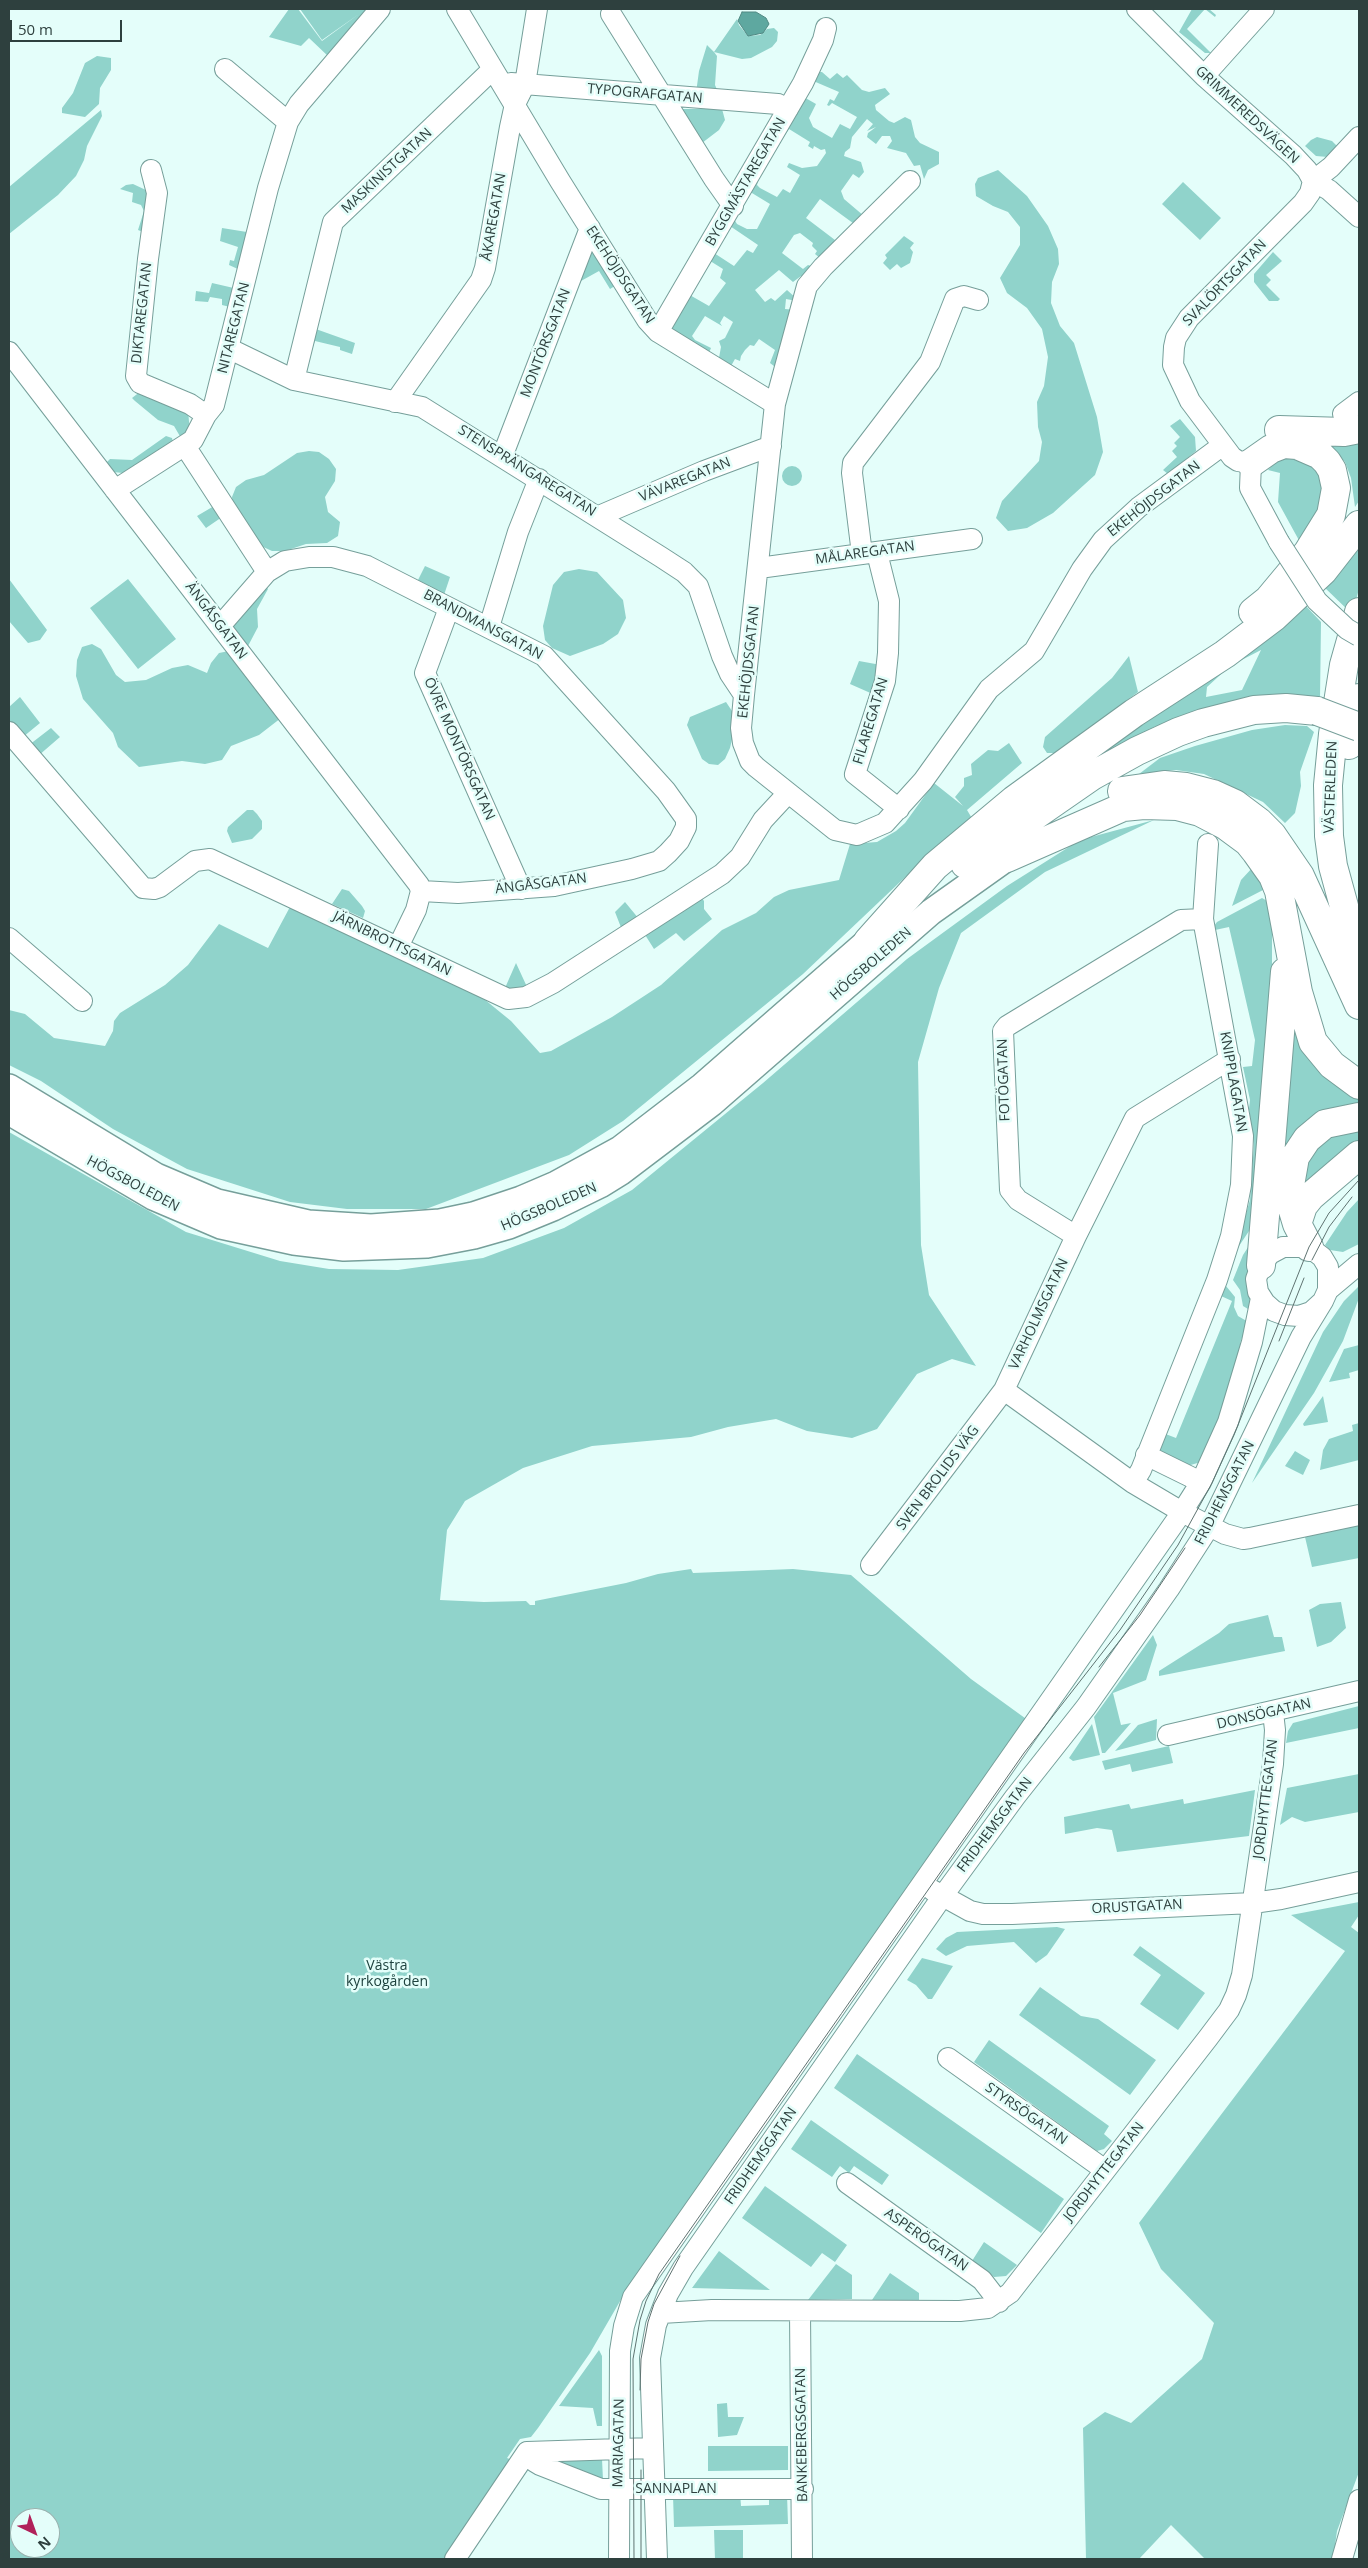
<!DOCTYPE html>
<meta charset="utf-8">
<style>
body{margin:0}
#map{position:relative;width:1368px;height:2568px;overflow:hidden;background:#e4fefa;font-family:"Open Sans",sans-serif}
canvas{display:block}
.frame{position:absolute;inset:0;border:10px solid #2e403e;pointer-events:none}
.north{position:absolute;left:10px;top:2508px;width:50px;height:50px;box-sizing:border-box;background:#e4fefa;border:1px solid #9bb2af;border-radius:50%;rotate:138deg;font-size:14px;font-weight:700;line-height:20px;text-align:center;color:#2e403e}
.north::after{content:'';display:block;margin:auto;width:18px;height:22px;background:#b0225a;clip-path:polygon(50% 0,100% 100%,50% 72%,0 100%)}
.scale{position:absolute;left:10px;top:20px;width:112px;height:22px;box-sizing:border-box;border:2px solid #2e403e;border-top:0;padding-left:6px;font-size:15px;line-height:18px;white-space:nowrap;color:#2e403e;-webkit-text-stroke:4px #e4fefa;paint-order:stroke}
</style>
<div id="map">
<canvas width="1368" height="2568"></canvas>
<div class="frame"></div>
<div class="north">N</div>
<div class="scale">50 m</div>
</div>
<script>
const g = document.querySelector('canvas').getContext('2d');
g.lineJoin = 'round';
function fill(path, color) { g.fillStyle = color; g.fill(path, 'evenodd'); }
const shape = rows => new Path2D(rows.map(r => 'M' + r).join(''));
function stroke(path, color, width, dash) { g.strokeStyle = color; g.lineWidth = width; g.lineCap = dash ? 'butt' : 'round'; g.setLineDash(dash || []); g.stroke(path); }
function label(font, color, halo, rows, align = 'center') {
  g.font = font + ' "Open Sans",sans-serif'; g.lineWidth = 5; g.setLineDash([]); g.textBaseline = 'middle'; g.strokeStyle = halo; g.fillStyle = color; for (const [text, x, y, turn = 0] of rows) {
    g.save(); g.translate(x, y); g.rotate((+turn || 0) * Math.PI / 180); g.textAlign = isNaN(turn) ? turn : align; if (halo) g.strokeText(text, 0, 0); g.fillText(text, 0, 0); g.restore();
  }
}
fill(shape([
 [289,9,298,9,322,41,359,14,322,40,300,9,369,9,329,57,309,38,301,46,269,37],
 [1192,9,1209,9,1216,15,1215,17,1205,9,1187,29,1211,53,1205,53,1179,32],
 [737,19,739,25,748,36,760,35,767,29,774,28,778,32,777,41,772,47,751,58,742,59,714,52,717,56,715,85,719,94,696,93,699,71,707,45,714,52],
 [97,56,111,58,111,70,100,88,99,104,85,117,62,113,62,108,73,93,85,63],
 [817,72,822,72,830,79,837,73,843,78,847,75,862,90,869,92,885,88,890,94,875,105,876,110,889,121,894,123,905,117,911,120,915,137,920,143,939,152,939,164,928,170,924,179,920,165,914,166,906,153,887,148,892,141,890,136,882,136,876,144,867,137,868,133,876,127,867,131,873,124,867,119,852,137,850,148,845,152,844,156,861,162,864,172,859,178,853,174,841,191,844,199,864,216,857,226,820,199,806,218,835,240,833,243,820,258,815,254,817,251,812,246,813,243,800,233,794,235,782,253,803,269,808,265,811,266,806,279,801,276,793,282,779,270,755,290,765,302,771,298,775,301,787,290,797,299,797,301,786,299,785,309,796,310,779,370,770,363,775,350,759,339,754,346,750,345,745,350,741,356,740,361,735,359,731,366,718,363,721,347,719,341,725,338,733,322,724,316,720,323,722,326,705,316,692,336,695,340,711,348,708,355,668,332,688,294,709,306,726,283,720,278,723,269,707,259,723,236,726,237,721,241,714,253,734,266,747,250,753,253,758,245,727,224,734,219,737,224,747,229,757,229,770,204,747,190,753,178,758,181,757,185,760,188,777,197,783,189,790,193,800,175,787,167,789,163,802,168,817,166,826,153,825,149,821,150,814,146,813,149,808,146,810,142,789,129,780,143,776,140,802,96,816,104,809,118,813,127,832,138,840,124,850,129,857,117,832,103,829,106,827,105,830,99,834,101,839,92,811,80],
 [682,109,722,109,725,120,719,130,702,143],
 [101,110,102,116,87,146,84,160,76,176,58,195,9,234,9,187],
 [1317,137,1332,141,1338,147,1328,157,1316,156,1305,146,1311,140],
 [998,170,1027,196,1048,226,1058,249,1059,264,1052,282,1051,303,1060,326,1074,343,1097,417,1103,452,1095,475,1053,513,1027,528,1008,531,996,518,1002,501,1039,461,1042,442,1038,427,1037,402,1044,386,1048,357,1042,329,1027,308,1007,293,1000,278,1020,245,1020,227,1008,212,993,206,976,196,975,184,978,178],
 [1183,182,1221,218,1200,240,1162,204],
 [133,184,148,191,148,234,138,230,144,211,141,205,132,202,133,193,120,189,126,185],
 [222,228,253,233,240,270,229,265,230,260,234,261,238,247,220,241],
 [904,236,914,243,910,248,913,252,910,263,901,268,897,264,890,270,883,263,887,258,885,255],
 [591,249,618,284,610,289,599,271,581,281,579,278],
 [1273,252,1282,261,1266,275,1271,280,1266,285,1280,299,1278,301,1269,301,1254,282,1254,274],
 [212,283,238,289,234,308,222,305,222,299,210,297,208,302,195,301,196,291,209,293],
 [313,328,355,343,352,354,340,350,340,347,315,341,311,352],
 [141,391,188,410,190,433,181,438,174,426,158,420,135,401,132,398],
 [1180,419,1195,437,1196,451,1168,474,1163,470,1177,457,1172,451,1177,446,1174,443,1180,437,1170,426],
 [166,436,172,438,173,442,123,473,113,472,106,463,110,459,132,460],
 [1359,438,1359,501,1355,507,1351,478,1345,462,1333,448,1322,441],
 [309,451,319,452,329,459,336,469,335,481,325,497,328,512,340,522,338,536,327,543,306,544,285,551,272,551,259,545,234,513,232,497,236,487,246,480,264,475,297,453],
 [1280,456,1311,458,1327,491,1301,544,1278,502,1280,473,1268,470],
 '782 476a10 10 0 1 1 20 0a10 10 0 1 1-20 0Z',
 [214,506,225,515,206,528,197,516],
 [1359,538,1359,589,1352,614,1323,586],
 [425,566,450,577,443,598,416,584],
 [579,569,597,572,623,600,626,618,618,634,603,644,570,656,552,648,545,640,543,626,553,585,564,572],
 [9,579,47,630,40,640,28,643,9,621],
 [128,579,176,639,138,669,90,608],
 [265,585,268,589,257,609,258,627,248,646,232,626],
 [1304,604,1321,622,1320,699,1288,694,1247,697,1208,707,1154,727,1064,779],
 [1261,650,1242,690,1206,697,1207,687,1230,666],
 [92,644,101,649,116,675,125,682,146,680,172,668,188,665,207,673,211,663,219,653,229,651,281,718,259,735,231,746,222,760,205,764,182,761,139,767,118,747,113,733,83,699,76,676,77,660,82,647],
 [1129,656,1138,692,1057,753,1047,753,1043,747,1045,737,1112,678],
 [859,661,881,665,875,695,850,684],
 [20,697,40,723,23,737,9,720,9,707],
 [726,702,732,711,734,731,730,748,725,759,718,765,709,764,702,759,687,725,690,717],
 [1285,725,1307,726,1314,732,1300,772,1301,786,1295,813,1285,823,1263,802,1204,774,1176,770,1139,774,1160,758,1195,746,1252,730],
 [51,728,60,737,38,756,29,745],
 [1009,743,1022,763,967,810,973,820,938,846,803,974,623,1121,569,1155,426,1209,347,1209,290,1202,187,1169,113,1129,41,1081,9,1065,9,1010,25,1014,54,1038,105,1046,113,1031,114,1021,120,1013,165,985,188,965,219,924,268,948,291,905,484,999,511,1021,540,1053,551,1051,612,1017,661,985,722,930,756,913,774,897,789,890,839,880,850,844,877,842,896,831,905,823,934,783,963,806,955,797,964,786,964,778,972,775,971,764,988,750,998,751],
 [247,810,253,810,257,814,262,821,262,829,252,839,232,843,227,831,228,827],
 [1154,820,1045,872,961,933,939,988,918,1062,921,1245,929,1295,976,1366,952,1359,917,1374,877,1429,852,1438,807,1431,776,1419,728,1427,691,1437,592,1446,523,1468,465,1501,447,1530,440,1600,484,1602,526,1601,530,1605,535,1605,535,1601,626,1583,658,1574,691,1569,693,1573,793,1569,851,1575,971,1679,1029,1721,630,2284,590,2353,538,2428,531,2437,520,2439,507,2458,515,2461,445,2559,9,2559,9,1132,186,1232,280,1261,329,1269,398,1270,483,1258,564,1228,632,1190,763,1083,907,959,1007,886,1080,840],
 [20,2518,50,2518,50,2548,20,2548],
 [1253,867,1265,889,1232,906,1241,880],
 [342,889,349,891,362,906,365,911,363,918,332,904],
 [701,897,704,901,704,909,712,919,684,941,676,933,654,949,642,930],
 [1262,898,1269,902,1272,919,1272,967,1251,1228,1239,1246,1237,1244,1250,1200,1254,1144,1249,1109,1250,1100,1243,1067,1252,1066,1255,1040,1229,927,1215,930,1214,926,1217,922],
 [625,902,639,919,622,930,615,912],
 [516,963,528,989,514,993,505,988],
 [1289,1012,1324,1074,1338,1087,1359,1099,1359,1105,1328,1110,1273,1197],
 [1359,1125,1359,1149,1304,1195,1301,1180,1305,1163,1322,1140],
 [1359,1199,1359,1244,1343,1252,1330,1250,1325,1245,1347,1212],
 [1254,1238,1253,1312,1243,1306,1240,1290,1233,1280,1243,1255],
 [1226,1286,1235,1297,1234,1307,1238,1316,1250,1323,1241,1340,1230,1396,1201,1462,1187,1466,1170,1459,1155,1445,1163,1433,1176,1438,1232,1301,1221,1296],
 [1359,1286,1359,1298,1343,1341,1314,1393,1252,1483,1323,1332,1344,1301],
 [1359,1345,1359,1370,1349,1373,1350,1378,1329,1382,1344,1349],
 [1323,1396,1328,1422,1304,1426,1303,1424],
 [1359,1423,1359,1460,1320,1470,1323,1450,1329,1439,1353,1431,1352,1425],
 [1295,1451,1310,1460,1303,1475,1285,1466],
 [1359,1525,1359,1558,1312,1567,1305,1537],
 [1341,1602,1346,1628,1331,1642,1317,1647,1309,1610,1320,1604],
 [1268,1615,1274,1637,1282,1637,1285,1651,1159,1676,1159,1671,1219,1633,1229,1624],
 [1153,1635,1157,1645,1146,1680,1113,1693,1121,1725,1131,1723,1105,1753,1102,1753,1094,1717],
 [1359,1706,1359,1728,1286,1743,1288,1731,1293,1723],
 [1157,1719,1156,1740,1115,1751,1138,1725],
 [1092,1724,1100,1755,1073,1761,1069,1758],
 [1169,1746,1173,1763,1132,1772,1130,1764,1105,1770,1102,1761],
 [1359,1774,1359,1812,1305,1822,1292,1817,1280,1825,1287,1788],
 [1255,1790,1249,1836,1117,1852,1112,1830,1097,1828,1065,1834,1064,1817,1129,1804,1131,1809,1183,1799,1184,1804],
 [1359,1902,1359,1915,1351,1927,1359,1933,1359,2472,1337,2531,1333,2559,1205,2559,1171,2525,1139,2559,1086,2559,1083,2428,1105,2412,1131,2423,1202,2359,1214,2323,1161,2269,1139,2223,1345,1951,1291,1915],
 [1057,1927,1065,1929,1047,1955,1036,1963,1014,1942,967,1946,946,1956,936,1949,946,1938,957,1932],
 [1140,1946,1205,1993,1178,2030,1140,2004,1161,1975,1133,1955],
 [922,1958,953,1966,932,1999,928,1999,916,1985,907,1980],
 [1040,1987,1081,2016,1098,2019,1156,2060,1130,2095,1019,2015],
 [989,2040,1109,2126,1104,2134,1112,2141,1104,2149,1097,2151,974,2062],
 [857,2054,1064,2199,1041,2233,834,2088],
 [811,2120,889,2175,882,2185,854,2166,849,2173,840,2166,832,2177,791,2149],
 [765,2186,847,2245,835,2262,822,2253,811,2267,742,2218],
 [984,2242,1017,2265,1006,2276,994,2277,972,2261],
 [719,2251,770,2290,692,2288],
 [836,2264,852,2275,852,2299,808,2300],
 [890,2273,919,2293,919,2300,872,2300],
 [599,2350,602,2356,602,2426,597,2426,593,2408,559,2406],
 [727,2403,728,2417,744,2417,737,2435,718,2437,717,2404],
 [708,2446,788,2446,788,2470,708,2471],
 [547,2459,602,2459,603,2480],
 [740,2492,741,2506,769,2505,769,2493,787,2494,788,2524,674,2527,673,2495],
 [714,2530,743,2530,743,2559,715,2559]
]), '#90d3cb');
const water = shape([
 [742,12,756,12,766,18,769,24,763,33,748,36,738,21,742,12]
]);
fill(water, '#5ea8a0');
stroke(water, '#508983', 1);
const minor = shape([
 [457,9,560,181,647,320,658,332,775,404,744,695,741,728,743,743,750,761,756,767,835,830,857,835,885,823,923,781,989,689,1034,651,1082,569,1103,540,1139,507,1223,445],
 [1137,9,1204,76,1293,155,1307,170,1313,181,1329,190,1359,217],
 [611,14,714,179,733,206],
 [225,69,288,122],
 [1204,76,1264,9],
 [511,83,778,104,788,109],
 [151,170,157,193,148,259,136,376,140,383,190,404,206,415],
 [658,332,803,83,823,40,826,28],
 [230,349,294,380,422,407,661,557,684,572,698,586,722,656,730,674,744,695],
 [9,352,419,885,421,891,416,910,398,947],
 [294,380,333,222,493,69],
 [395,402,481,280,485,268,510,127,515,104,525,84,537,9],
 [775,404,807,286,823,267,910,181],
 [1343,414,1359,402],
 [185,446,267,572],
 [502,457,590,228],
 [115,490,193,440,206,415,214,405,268,188,288,122,299,104,380,9],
 [599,516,704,471,771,446],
 [1279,542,1250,488,1251,463,1238,461,1232,457,1190,401,1173,365,1174,347,1176,338,1189,318,1303,203,1310,193,1313,181,1331,167,1359,137],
 [877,553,889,601,888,653,885,681,855,774,899,809],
 [862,554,852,473,853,463,930,362,955,299,964,296,978,300],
 [759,568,972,539],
 [449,608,425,673,521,889],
 [220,626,267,572,285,561,309,557,333,557,367,566,544,656,666,791,686,819,686,827,679,841,668,853,659,861,632,869,554,886,458,893,421,891],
 [489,627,518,532,539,479],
 [9,732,143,888,154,889,160,887,195,861,210,859,508,999,526,997,553,983,722,874,740,857,763,820,788,793],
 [9,938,82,1001],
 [1076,1236,1018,1200,1010,1190,1003,1031,1007,1026,1181,920,1203,919],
 [1328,1290,1359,1264],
 [1004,1390,1133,1483,1182,1512,1225,1534,1243,1539,1250,1538,1359,1515],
 [1146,1455,1201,1482],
 [1133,1483,1141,1470,1217,1280,1231,1236,1241,1185,1243,1136,1203,919,1208,844],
 [871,1565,1004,1390,1076,1236,1135,1118,1230,1059],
 [1168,1735,1359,1691],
 [932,1890,970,1911,983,1914,1012,1914,1253,1903,1281,1899,1359,1882],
 [948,2058,1105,2170],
 [847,2183,982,2280,999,2302],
 [800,2311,802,2559],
 [661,2313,712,2310,960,2311,988,2308,1010,2293,1208,2038,1229,2010,1236,1995,1242,1975,1273,1764,1275,1730,1273,1712],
 [536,2452,535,2462,540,2465,601,2489,803,2489],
 [455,2559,527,2452,652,2448],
 [619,2559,620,2351,624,2326,633,2297,1182,1512,1201,1482,1228,1422,1252,1342,1261,1298],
 [657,2559,650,2358,656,2325,668,2294,683,2268,942,1897,1015,1797,1086,1707,1169,1589,1209,1527,1301,1337,1323,1301,1328,1290,1328,1267,1322,1257,1309,1247,1283,1247,1270,1254,1261,1265,1256,1279,1258,1292,1265,1303,1274,1311,1285,1315,1299,1316,1311,1312,1323,1301],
 [1342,2559,1359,2500]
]);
const major = shape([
 [9,1087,156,1176,217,1202,308,1223,371,1227,440,1222,473,1215,521,1199,556,1184,620,1149,702,1086,868,941],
 [9,1112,153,1197,221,1226,294,1242,344,1248,427,1245,474,1236,509,1226,553,1208,600,1185,621,1172,712,1103,931,912,1007,858]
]);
const highway = shape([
 [1279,430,1344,432,1359,429],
 [1251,463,1271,449,1284,444,1297,445,1320,455,1327,462,1332,470,1336,488,1331,515,1308,552,1268,600,1253,612],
 [1359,612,1344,665,1333,734,1328,785,1329,836,1333,866,1359,961],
 [1349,745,1359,698],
 [1122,791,1164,785,1186,787,1213,794,1235,804,1259,822,1272,835,1300,876,1359,1005],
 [1007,858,1123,807,1144,805,1177,806,1200,812,1225,825,1248,842,1256,852,1273,876,1279,891,1298,992,1313,1042,1332,1065,1359,1085],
 [965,864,1092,776,1137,751,1178,732,1203,723,1254,710,1286,708,1317,711],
 [868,941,935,866,1014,800,1134,713,1225,654,1274,617,1323,571,1359,525],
 [1297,1224,1303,1206,1311,1196,1359,1155],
 [1309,1247,1297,1224,1291,1204,1289,1191,1295,1157,1307,1139,1325,1124,1359,1117],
 [1261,1265,1285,972]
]);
stroke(minor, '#769f9a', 22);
stroke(major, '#769f9a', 28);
stroke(highway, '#769f9a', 30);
stroke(minor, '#fff', 20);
stroke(major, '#fff', 25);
stroke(highway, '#fff', 28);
stroke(shape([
 [1312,1260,1329,1227,1352,1197],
 [1279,1341,1304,1278],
 [1099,1667,1140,1615,1185,1548],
 [640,2390,641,2359,648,2322,654,2304,680,2256],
 [641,2470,641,2559],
 [634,2559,633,2359,640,2320,646,2301,659,2274,1024,1753,1120,1630,1178,1545,1212,1483,1234,1435,1309,1247,1329,1213,1359,1180]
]), '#5f7371', 1);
const minorBridge = shape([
 [1279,542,1317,601,1347,629,1359,636]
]);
const highwayBridge = shape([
 [1317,711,1359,727]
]);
stroke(minorBridge, '#769f9a', 22, []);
stroke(highwayBridge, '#769f9a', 30, []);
stroke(minorBridge, '#fff', 20);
stroke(highwayBridge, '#fff', 28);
label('14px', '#2e403e', '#e4fefa', [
 ["TYPOGRAFGATAN",645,94,5],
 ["GRIMMEREDSVÄGEN",1247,115,43],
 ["MASKINISTGATAN",387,171,-43],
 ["BYGGMÄSTAREGATAN",746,182,-60],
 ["ÅKAREGATAN",494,217,-80],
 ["EKEHÖJDSGATAN",620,275,57],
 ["SVALÖRTSGATAN",1225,283,-46],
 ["DIKTAREGATAN",142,313,-84],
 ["NITAREGATAN",234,328,-76],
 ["MONTÖRSGATAN",546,343,-69],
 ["STENSPRÄNGAREGATAN",527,471,32],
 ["VÄVAREGATAN",685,480,-22],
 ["EKEHÖJDSGATAN",1154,499,-38],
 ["MÅLAREGATAN",865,553,-8],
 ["ÄNGÅSGATAN",216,621,53],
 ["BRANDMANSGATAN",483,625,28],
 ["EKEHÖJDSGATAN",749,662,-84],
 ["FILAREGATAN",871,721,-73],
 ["ÖVRE MONTÖRSGATAN",459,749,66],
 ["VÄSTERLEDEN",1331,787,-88],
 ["ÄNGÅSGATAN",541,884,-7],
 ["JÄRNBROTTSGATAN",392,944,26],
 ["HÖGSBOLEDEN",871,964,-41],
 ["FOTÖGATAN",1004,1080,-92],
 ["KNIPPLAGATAN",1233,1082,80],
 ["HÖGSBOLEDEN",133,1184,28],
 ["HÖGSBOLEDEN",549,1207,-23],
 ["VARHOLMSGATAN",1039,1314,-65],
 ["SVEN BROLIDS VÄG",938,1478,-53],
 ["FRIDHEMSGATAN",1225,1493,-63],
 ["DONSÖGATAN",1264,1714,-13],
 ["JORDHYTTEGATAN",1266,1799,-83],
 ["FRIDHEMSGATAN",995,1825,-53],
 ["ORUSTGATAN",1137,1907,-3],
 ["STYRSÖGATAN",1026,2114,35],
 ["FRIDHEMSGATAN",761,2156,-55],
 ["JORDHYTTEGATAN",1104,2172,-52],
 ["ASPERÖGATAN",926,2240,35],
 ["BANKEBERGSGATAN",802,2435,-91],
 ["MARIAGATAN",619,2443,-89],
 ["SANNAPLAN",676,2489]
]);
label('14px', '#1e423e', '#e4fefa', [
 ["Västra",387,1966],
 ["kyrkogården",387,1982]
]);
</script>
